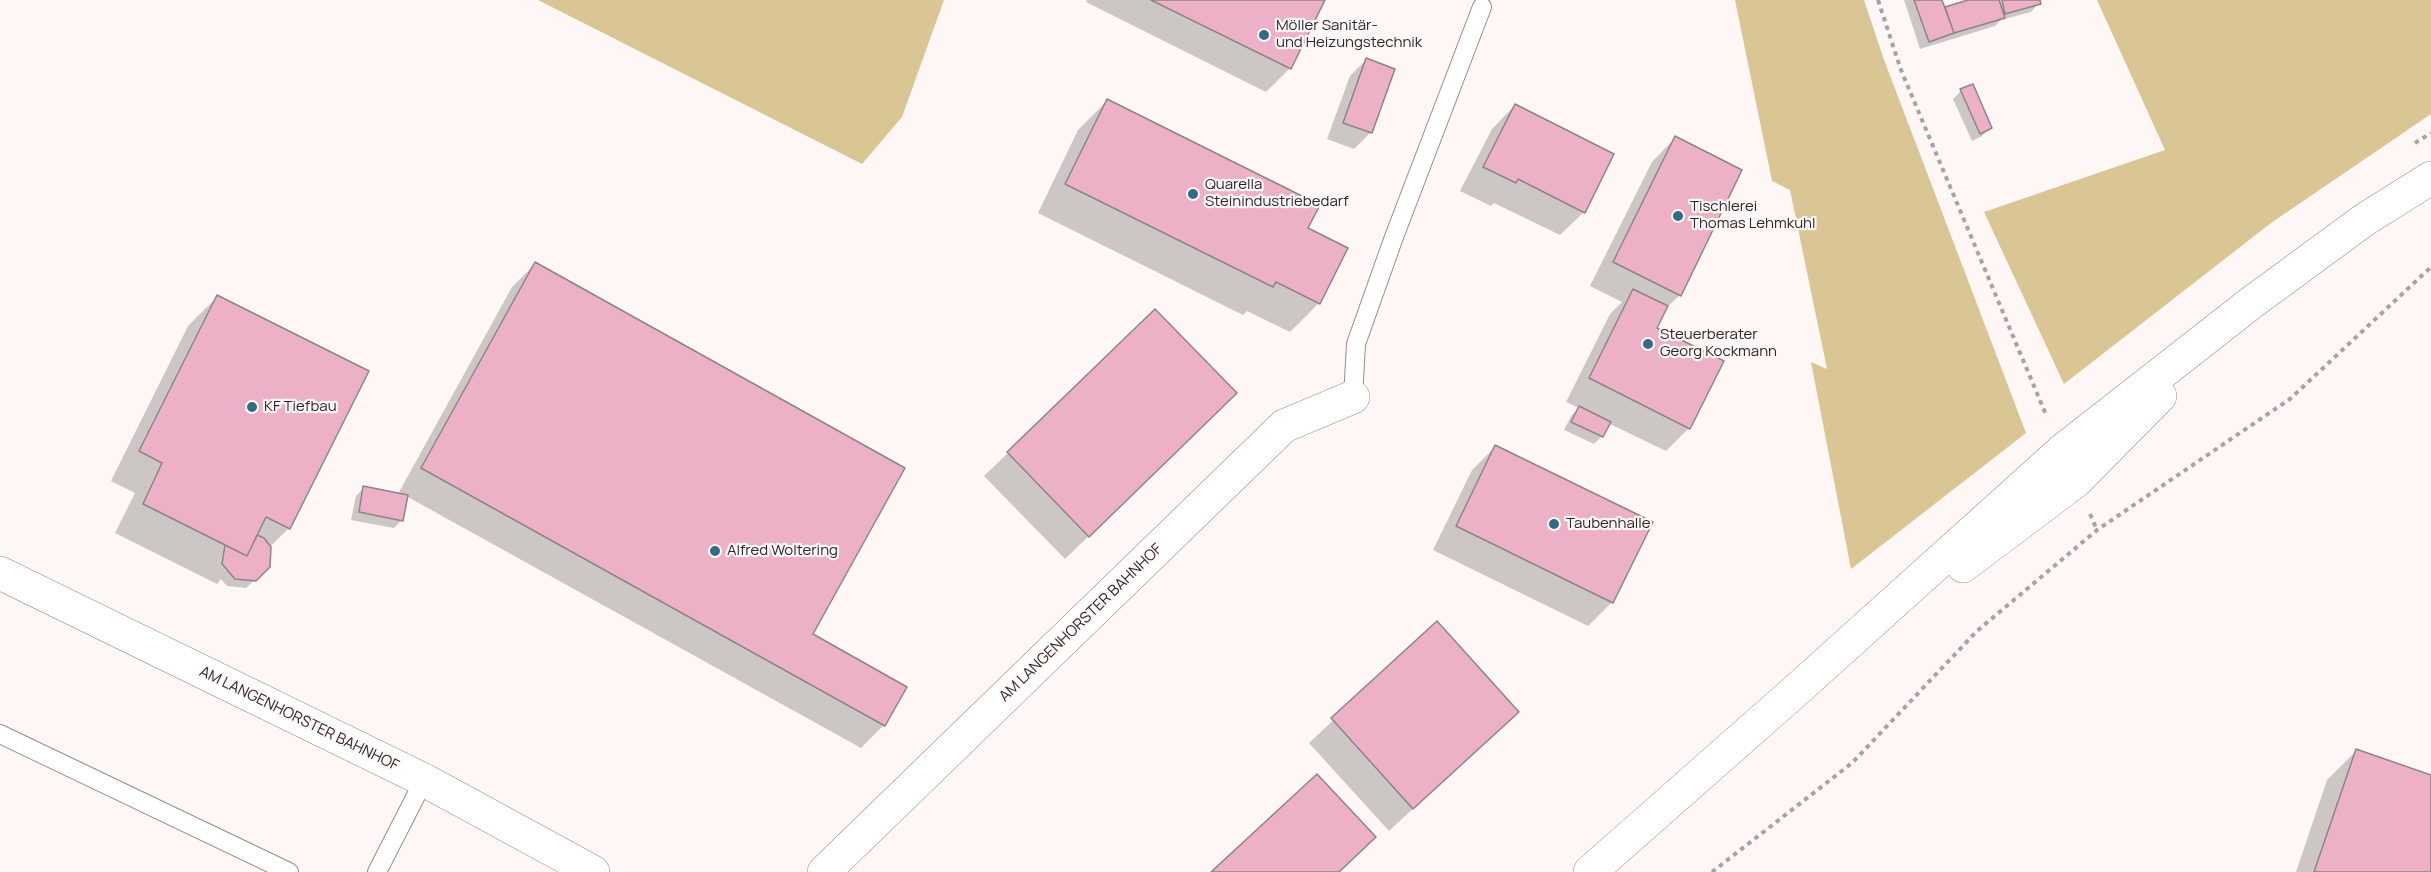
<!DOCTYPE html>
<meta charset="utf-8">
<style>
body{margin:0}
canvas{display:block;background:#fff7f6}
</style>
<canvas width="2431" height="872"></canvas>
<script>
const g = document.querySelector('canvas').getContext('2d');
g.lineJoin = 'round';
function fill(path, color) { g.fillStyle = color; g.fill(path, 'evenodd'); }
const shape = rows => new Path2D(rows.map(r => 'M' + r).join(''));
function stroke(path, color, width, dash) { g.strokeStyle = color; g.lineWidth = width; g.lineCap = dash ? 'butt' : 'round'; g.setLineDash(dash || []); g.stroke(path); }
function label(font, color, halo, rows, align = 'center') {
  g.font = font + ' Manrope,sans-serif'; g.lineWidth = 4.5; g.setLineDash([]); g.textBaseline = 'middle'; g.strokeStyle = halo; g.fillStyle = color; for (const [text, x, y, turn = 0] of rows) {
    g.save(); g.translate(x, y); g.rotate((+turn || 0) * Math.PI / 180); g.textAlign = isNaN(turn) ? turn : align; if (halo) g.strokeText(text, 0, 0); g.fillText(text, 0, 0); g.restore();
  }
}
fill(shape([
 [538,0,944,0,902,117,862,164],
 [1735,0,1864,0,1883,57,2026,433,1851,569,1811,362,1827,369,1790,190,1772,181],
 [2097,0,2431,0,2431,114,2271,223,2064,384,1984,212,2165,150]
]), '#d9c694');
fill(shape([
 [1087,0,1323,0,1289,69,1266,92,1086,2],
 [1904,0,1941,0,1944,9,1973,0,2038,0,2039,3,2031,12,2001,20,1995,26,1920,49],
 [1366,60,1371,132,1354,149,1327,139,1350,76],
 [1961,91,1990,128,1982,136,1972,141,1953,99],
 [1107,101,1306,229,1319,303,1290,332,1247,311,1243,315,1038,213,1078,130],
 [1515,105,1584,212,1560,235,1494,203,1491,206,1460,191,1492,129],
 [1675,138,1680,295,1664,310,1655,328,1689,428,1666,451,1608,423,1602,436,1594,444,1564,430,1571,416,1579,408,1566,402,1610,314,1622,302,1590,286,1652,162],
 [535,264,811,635,884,725,861,748,406,496,402,520,394,528,351,520,356,496,364,488,398,494,512,287],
 [217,297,289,528,269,548,269,566,246,588,227,586,221,579,217,584,115,533,135,493,111,481,188,326],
 [1155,311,1211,417,1065,559,984,476],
 [1495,447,1651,523,1611,603,1588,626,1433,550,1472,470],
 [1437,623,1517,712,1389,831,1309,743],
 [2356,751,2431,776,2431,872,2296,872,2327,780]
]), '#0003');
const building = shape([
 [1151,0,1325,0,1291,69,1151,0],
 [1914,0,1942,0,1954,33,1929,42,1914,0],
 [1968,0,1999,0,2005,18,1954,33,1945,7,1968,0],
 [2002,0,2040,0,2041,4,2005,14,2002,0],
 [1366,58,1395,69,1372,133,1343,123,1366,58],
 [1973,84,1992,128,1980,134,1960,89,1973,84],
 [1107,99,1320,205,1308,228,1348,248,1320,304,1276,282,1273,287,1065,184,1107,99],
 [1515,104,1614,154,1585,213,1518,179,1516,183,1483,167,1515,104],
 [1675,136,1742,170,1681,296,1613,262,1675,136],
 [535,262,905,468,813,634,907,687,885,726,421,468,535,262],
 [1633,289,1668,306,1657,328,1724,361,1690,429,1589,378,1633,289],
 [217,295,369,371,290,529,266,517,247,556,143,504,162,463,139,451,217,295],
 [1155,309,1237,393,1089,537,1007,452,1155,309],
 [1579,406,1611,422,1603,437,1571,422,1579,406],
 [1495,445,1653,522,1613,603,1456,526,1495,445],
 [363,486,408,495,403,521,359,512,363,486],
 [257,535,264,538,271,547,270,567,256,581,235,579,222,564,225,545,247,556,257,535],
 [1437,621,1519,712,1413,809,1331,718,1437,621],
 [2356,749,2431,775,2431,872,2314,872,2356,749],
 [1317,774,1376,837,1339,872,1211,872,1317,774]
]);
fill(building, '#ecb1c7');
stroke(building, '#8e8487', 1.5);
const lane = shape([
 [1353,397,1356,344,1394,237,1482,7],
 [0,734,289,872],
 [377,872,424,780]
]);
const street = shape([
 [0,573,424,780,593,872],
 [824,872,1284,426,1353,397]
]);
const secondary = shape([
 [1963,566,2076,481,2160,396],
 [1590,872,1801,686,2063,450,2251,303,2364,220,2431,178]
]);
stroke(lane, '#978c8a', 20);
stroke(street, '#978c8a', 34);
stroke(secondary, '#978c8a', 34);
stroke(shape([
 [1878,0,1901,70,2047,417],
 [2415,143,2431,133],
 [2090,514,2097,530],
 [1712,872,1852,763,1977,631,2097,530,2290,399,2431,267]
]), '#a9a2a2', 4, [4.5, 4.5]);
stroke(lane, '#fff', 18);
stroke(street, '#fff', 33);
stroke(secondary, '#fff', 33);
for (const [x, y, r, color] of [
 [1264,35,6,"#326b85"],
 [1193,194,6,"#326b85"],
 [1678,216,6,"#326b85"],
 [1648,344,6,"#326b85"],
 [252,407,6,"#326b85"],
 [1554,524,6,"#326b85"],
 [715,551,6,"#326b85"]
]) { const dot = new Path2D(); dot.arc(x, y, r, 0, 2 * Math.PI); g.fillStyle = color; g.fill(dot); stroke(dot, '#fff7f6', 2); }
label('15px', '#2b2727', '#fff7f6', [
 ["Möller Sanitär-",1276,26],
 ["und Heizungstechnik",1276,43],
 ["Quarella",1205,185],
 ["Steinindustriebedarf",1205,202],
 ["Tischlerei",1690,207],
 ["Thomas Lehmkuhl",1690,224],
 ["Steuerberater",1660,335],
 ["Georg Kockmann",1660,352],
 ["KF Tiefbau",264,407],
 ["Taubenhalle",1566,524],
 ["Alfred Woltering",727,551]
], 'left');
label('15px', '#2b2727', '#fff7f6', [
 ["AM LANGENHORSTER BAHNHOF",1081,623,-44],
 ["AM LANGENHORSTER BAHNHOF",299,719,26]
]);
</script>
